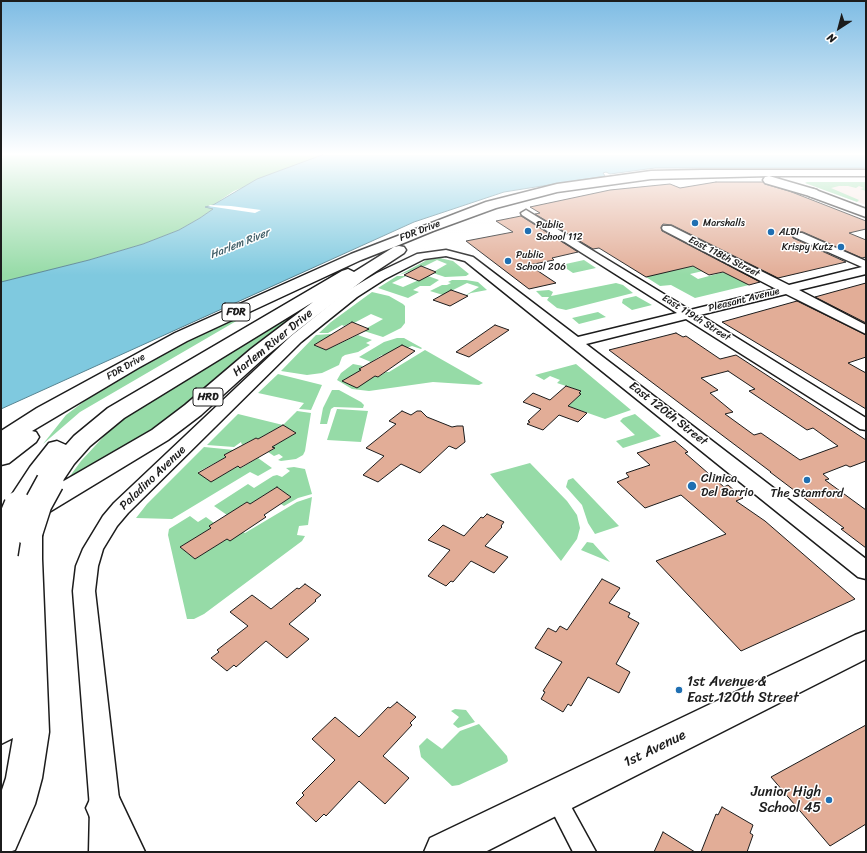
<!DOCTYPE html>
<style>
body{margin:0}
#map{position:relative;width:867px;height:853px;overflow:hidden;background:#fff;font-family:Sriracha,sans-serif}
canvas{display:block}
.frame{position:absolute;inset:0;border:2px solid #1c1c1c;pointer-events:none}
.north{position:absolute;left:819px;top:8px;width:40px;height:40px;-webkit-text-stroke:3px #fff;paint-order:stroke;rotate:216deg;font-size:11px;font-weight:700;line-height:16px;text-align:center;color:#1c1c1c}
.north::after{content:'';display:block;margin:auto;width:14px;height:18px;background:#1c1c1c;clip-path:polygon(50% 0,100% 100%,50% 72%,0 100%)}
</style>
<div id="map">
<canvas width="867" height="853"></canvas>
<div class="frame"></div>
<div class="north">N</div>
</div>
<script>
const g = document.querySelector('canvas').getContext('2d');
g.lineJoin = 'round';
function fill(path, color) { g.fillStyle = color; g.fill(path, 'evenodd'); }
const shape = rows => new Path2D(rows.map(r => 'M' + r).join(''));
function stroke(path, color, width, dash) { g.strokeStyle = color; g.lineWidth = width; g.lineCap = dash ? 'butt' : 'round'; g.setLineDash(dash || []); g.stroke(path); }
function label(font, color, halo, rows, align = 'center') {
  g.font = font + ' Sriracha,sans-serif'; g.lineWidth = 3; g.setLineDash([]); g.textBaseline = 'middle'; g.strokeStyle = halo; g.fillStyle = color; for (const [text, x, y, turn = 0] of rows) {
    g.save(); g.translate(x, y); g.rotate((+turn || 0) * Math.PI / 180); g.textAlign = isNaN(turn) ? turn : align; if (halo) g.strokeText(text, 0, 0); g.fillText(text, 0, 0); g.restore();
  }
}
fill(shape([
 [807,182,866,182,866,205,805,183]
]), '#f6e6e0');
fill(shape([
 [4,155,322,155,234,191,213,205,206,207,213,209,200,218,179,230,143,244,89,260,1,282,1,161],
 [807,182,866,182,866,191,860,189,864,188,859,186,856,188,848,186,839,186,831,188,859,200,857,202,805,183],
 [440,258,453,261,469,274,466,276,445,277,433,273,436,271,435,271,447,264,437,260,423,267,399,275,427,260],
 [584,260,596,268,573,273,561,265],
 [676,266,724,266,690,274,698,279,724,272,749,285,695,298,671,285,660,286,646,277],
 [397,276,406,276,392,283,403,287,428,276,439,280,430,286,420,286,413,290,419,292,408,298,378,288],
 [452,280,466,280,478,282,487,290,471,293,467,295,466,295,479,287,467,283,443,295,430,291,442,285,447,285,451,283,448,282],
 [616,283,623,285,633,293,566,310,557,308,547,300,549,297,542,297,536,291,549,290,553,292,551,296],
 [372,292,389,296,403,304,405,306,405,323,401,328,383,337,364,331,368,329,367,328,383,319,371,314,354,323,352,322,344,326,342,325,328,333,319,333,331,322],
 [636,296,652,305,632,310,622,303,623,299],
 [269,302,80,412,43,444,66,415,94,394,190,339],
 [305,307,242,356,171,418,127,446,67,480,81,461,107,433,127,416,176,385],
 [598,312,606,317,579,324,572,318],
 [330,334,332,335,314,345,326,350,358,335,372,340,366,343,370,345,358,352,345,355,342,357,339,365,322,373,307,375,281,371,316,335],
 [397,338,404,338,422,348,421,349,412,346,385,356,382,355,371,362,359,357,384,342],
 [425,350,483,383,479,385,433,382,369,391,352,389,337,380,341,373,353,364,363,366,360,368,361,370,343,381,375,376,378,377,386,372,389,372],
 [576,364,631,410,605,419,568,406,580,394,579,393,581,391,557,383,560,380,550,376,544,380,535,375],
 [278,374,322,385,311,410,299,409,304,403,258,393],
 [332,390,339,390,361,402,364,405,363,408,334,407,331,409,327,424,320,424,323,408],
 [337,409,368,411,361,442,327,440],
 [297,411,311,413,305,451,303,455,296,459,281,461,278,460,283,457,279,454,274,456,268,452,274,449,272,447,296,433,283,425,258,439,256,438,242,445,241,442,234,447,207,445,238,414,283,425],
 [635,414,661,436,623,448,616,441,635,435,620,421,623,418],
 [204,447,234,450,224,455,226,457,198,472,211,482,238,466,241,468,258,458,272,468,258,476,250,472,172,519,136,518,147,504],
 [530,463,567,501,577,515,580,528,577,539,561,561,490,474],
 [294,467,305,469,312,494,298,498,284,506,281,504,291,497,277,487,250,504,247,502,227,515,214,506,248,484,254,488,273,476,277,475,282,477,290,471,286,468],
 [573,478,619,526,595,534,588,523,582,505,566,487,568,480],
 [312,497,308,525,299,526,297,535,305,536,302,541,204,614,194,619,187,619,168,535,169,529,190,516,198,522,206,517,214,523,209,526,211,528,180,547,195,559,227,539,243,532,245,533,297,502],
 [587,542,593,543,610,562,581,550],
 [455,709,466,710,475,722,458,728,453,724,459,717,451,711],
 [479,724,507,756,508,761,506,763,459,785,452,786,421,757,419,746,427,738,442,749,460,731]
]), '#96dba7');
const water = shape([
 [322,155,866,155,866,168,655,168,610,174,606,172,603,173,605,176,504,192,414,222,1,409,1,282,89,260,143,244,179,230,200,218,213,209,205,207,213,205,257,179,322,155]
]);
fill(water, '#7fc9df');
stroke(water, '#578491', 1);
fill(shape([
 [210,205,231,206,261,210,255,213,208,206]
]), '#fff');
const building = shape([
 [716,182,763,182,765,184,789,191,866,221,866,229,849,233,866,240,866,257,862,258,803,232,794,232,792,234,793,238,846,262,778,278,672,225,663,224,661,227,662,231,760,282,749,285,723,272,709,275,693,266,646,277,599,248,593,249,535,214,540,213,530,207,610,190,670,184,680,188,716,182],
 [521,216,578,252,552,258,554,260,529,265,556,283,529,289,466,241,513,232,496,221,521,216],
 [421,266,436,272,419,281,404,275,421,266],
 [866,283,866,323,815,297,833,292,866,283],
 [451,290,468,296,450,306,433,300,451,290],
 [797,301,866,335,866,357,848,363,866,373,866,409,722,322,797,301],
 [352,322,369,329,326,350,314,345,352,322],
 [495,325,509,330,469,357,456,352,495,325],
 [676,333,683,337,686,336,720,359,736,355,866,440,866,461,850,467,846,465,823,474,829,479,825,480,866,510,866,548,841,529,844,528,770,472,771,472,609,350,676,333],
 [728,371,755,389,749,391,807,430,813,428,838,446,800,460,761,433,754,435,725,414,733,412,710,393,718,390,701,378,728,371],
 [402,345,415,351,378,377,375,376,357,388,342,381,361,370,359,369,402,345],
 [566,386,581,391,579,393,581,394,568,406,587,413,578,422,559,415,543,430,527,424,530,422,528,421,541,409,523,402,533,393,550,400,566,386],
 [402,411,411,415,417,411,421,411,427,417,452,427,457,426,463,426,465,442,456,449,449,446,420,473,401,464,378,482,363,475,384,456,366,448,396,424,389,421,402,411],
 [283,425,296,433,272,447,275,448,240,468,238,466,211,482,198,473,226,457,224,455,256,438,258,439,283,425],
 [675,441,688,452,685,453,724,487,728,485,743,498,736,501,765,521,855,599,741,651,656,561,726,534,681,495,645,508,617,482,629,477,626,473,650,465,637,453,675,441],
 [277,487,291,497,264,515,266,517,230,541,227,539,195,559,180,547,211,528,209,526,247,502,250,504,277,487],
 [487,514,504,522,501,526,502,527,485,546,508,557,494,573,471,561,453,582,451,581,446,586,428,576,450,550,428,540,443,525,464,536,481,517,483,518,487,514],
 [602,579,620,588,609,603,630,613,628,617,639,623,616,664,630,672,619,693,588,677,571,706,568,704,563,712,541,699,545,692,543,691,562,662,535,648,548,628,556,632,560,626,567,630,602,579],
 [305,584,321,595,315,600,316,601,289,624,309,639,287,658,266,641,236,667,234,665,227,671,211,658,219,652,217,650,248,626,230,612,252,595,271,609,297,588,299,589,305,584],
 [397,702,416,717,410,723,412,725,383,756,409,778,385,804,359,781,326,816,324,814,316,822,296,803,304,795,302,793,335,760,312,739,335,717,359,737,388,707,390,708,397,702],
 [866,725,866,824,830,846,771,777,866,725],
 [722,807,753,825,750,833,753,835,747,852,701,852,716,814,718,815,722,807],
 [663,832,695,852,654,852,663,832]
]);
fill(building, '#e2ad97');
stroke(building, '#1c1c1c', 1);
const pedestrian = shape([
 [556,789,563,792,596,852,573,852,546,799,549,792,556,789]
]);
const minor = shape([
 [526,210,690,310,776,289,663,230,662,228,663,226,671,226,789,285,862,267,794,237,793,235,794,233,802,233,866,261,866,274,799,290,866,325,866,334,786,294,700,315,866,418,866,430,860,429,686,319,586,344,866,559,866,579,858,577,465,261,446,256,424,259,385,279,357,297,301,342,128,513,117,526,103,549,98,566,95,591,120,808,119,852,89,852,90,808,73,591,76,566,83,549,103,516,114,503,291,336,347,291,377,273,417,254,446,250,473,257,578,337,677,313,522,215,521,213,526,210]
]);
const tertiary = shape([
 [813,189,866,209,866,217,809,196,807,193,809,190,813,189]
]);
const primary = shape([
 [866,631,866,659,485,852,424,852,430,838,855,635,866,631],
 [105,789,118,795,145,852,105,852,86,808,92,795,105,789]
]);
const motorway = shape([
 [702,170,866,170,866,176,769,176,817,190,819,193,817,196,813,197,765,183,763,180,765,177,769,176,651,179,557,192,496,208,433,231,394,247,399,246,404,247,406,250,404,253,366,278,298,330,265,357,201,415,168,440,41,517,32,520,23,517,20,513,9,511,5,505,30,467,49,443,57,441,66,445,74,436,108,408,342,271,348,269,354,272,394,247,361,260,187,341,138,368,32,431,36,432,39,437,36,442,9,463,1,465,1,431,37,408,175,333,351,254,486,202,557,184,651,171,702,170],
 [313,302,251,349,185,405,152,430,62,482,74,464,90,446,124,418,313,302],
 [41,487,49,490,35,498,41,487],
 [29,523,38,525,42,532,42,559,49,732,42,778,35,804,15,850,9,852,1,852,1,793,6,778,13,738,1,744,1,545,4,544,14,547,15,549,16,532,20,525,29,523]
]);
stroke(pedestrian, '#1c1c1c', 3);
stroke(minor, '#1c1c1c', 3);
stroke(tertiary, '#1c1c1c', 3);
stroke(primary, '#1c1c1c', 3);
stroke(motorway, '#1c1c1c', 3);
fill(pedestrian, '#fff');
fill(minor, '#fff');
fill(tertiary, '#fff');
fill(primary, '#fff');
fill(motorway, '#fff');
const motorwayBridge = shape([
 [29,532,38,504,50,482],
 [4,554,8,529,18,505]
]);
stroke(motorwayBridge, '#1c1c1c', 30, []);
stroke(motorwayBridge, '#fff', 27);
const sky = g.createLinearGradient(0, 0, 0, 275);
sky.addColorStop(0, '#7ebce4');
sky.addColorStop(0.56, '#fff');
sky.addColorStop(1, '#ffffff00');
g.fillStyle = sky;
g.fillRect(0, 0, 867, 275);
for (const [x, y, r, color] of [
 [695,223,4,"#1f6fb2"],
 [528,231,4,"#1f6fb2"],
 [771,232,4,"#1f6fb2"],
 [841,247,4,"#1f6fb2"],
 [508,261,4,"#1f6fb2"],
 [807,480,4,"#1f6fb2"],
 [692,486,5,"#1f6fb2"],
 [679,690,4,"#1f6fb2"],
 [829,800,4,"#1f6fb2"]
]) { const dot = new Path2D(); dot.arc(x, y, r, 0, 2 * Math.PI); g.fillStyle = color; g.fill(dot); stroke(dot, '#fff', 1.5); }
label('10px', '#1c1c1c', '#fff', [
 ["Marshalls",703,223],
 ["Public",536,225],
 ["School 112",536,237],
 ["ALDI",779,232],
 ["Krispy Kutz",833,247,"right"],
 ["Public",516,255],
 ["School 206",516,267]
], 'left');
label('10px', '#1c1c1c', '#fff', [
 ["FDR Drive",420,231,-21],
 ["East 118th Street",724,257,27],
 ["Pleasant Avenue",744,300,-14],
 ["East 119th Street",696,318,32],
 ["FDR Drive",126,367,-30]
]);
label('italic 11px', '#44616a', '#fff', [
 ["Harlem River",240,244,-22]
]);
for (const [x, y, w] of [
 [236,312,28],
 [208,397,30]
]) { const box = new Path2D(); box.roundRect(x - w / 2, y - 9, w, 18, 3); g.fillStyle = '#fff'; g.fill(box); stroke(box, '#1c1c1c', 1); }
label('bold 11px', '#1c1c1c', null, [
 ["FDR",236,312],
 ["HRD",208,397]
]);
label('12px', '#1c1c1c', '#fff', [
 ["Harlem River Drive",273,343,-39],
 ["East 120th Street",668,414,38],
 ["Paladino Avenue",153,478,-44]
]);
label('12px', '#1c1c1c', '#fff', [
 ["Clinica",701,479],
 ["Del Barrio",701,493],
 ["The Stamford",807,494,"center"]
], 'left');
label('14px', '#1c1c1c', '#fff', [
 ["1st Avenue &",687,682],
 ["East 120th Street",687,698],
 ["Junior High",821,792,"right"],
 ["School 45",821,808,"right"]
], 'left');
label('14px', '#1c1c1c', '#fff', [
 ["1st Avenue",655,749,-26]
]);
</script>
